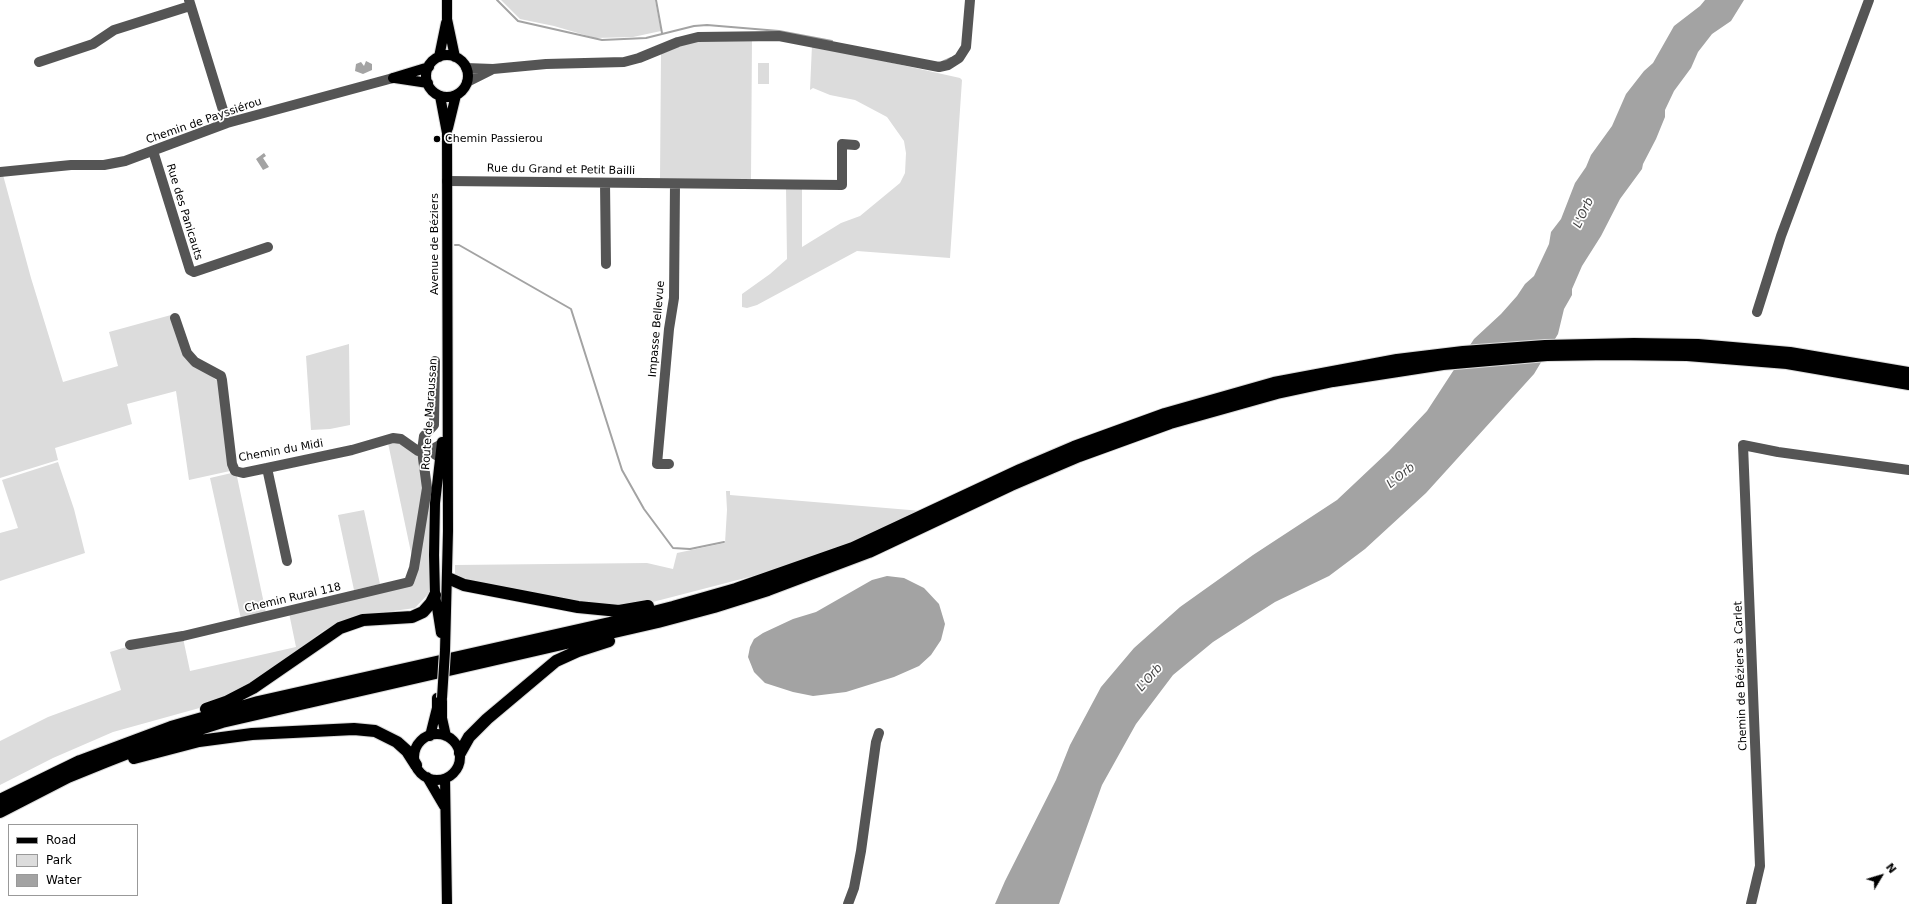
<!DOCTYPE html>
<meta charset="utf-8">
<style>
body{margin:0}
#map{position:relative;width:1909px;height:904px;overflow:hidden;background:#fff;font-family:"DejaVu Sans",sans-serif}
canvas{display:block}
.legend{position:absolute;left:8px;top:824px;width:130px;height:72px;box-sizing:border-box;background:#fff;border:1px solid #999;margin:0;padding:5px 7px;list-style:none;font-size:12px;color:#000}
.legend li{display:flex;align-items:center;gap:8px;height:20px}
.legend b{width:20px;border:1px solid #999}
.north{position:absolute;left:1861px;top:856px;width:40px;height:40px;-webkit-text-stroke:3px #fff;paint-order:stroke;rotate:52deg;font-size:11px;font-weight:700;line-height:16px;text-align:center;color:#000}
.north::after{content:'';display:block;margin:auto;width:14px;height:18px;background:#000;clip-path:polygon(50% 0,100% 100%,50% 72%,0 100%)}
</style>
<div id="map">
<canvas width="1909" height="904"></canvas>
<ul class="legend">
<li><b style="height:5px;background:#000"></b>Road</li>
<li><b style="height:11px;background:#dcdcdc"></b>Park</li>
<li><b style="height:11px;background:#a3a3a3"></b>Water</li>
</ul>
<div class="north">N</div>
</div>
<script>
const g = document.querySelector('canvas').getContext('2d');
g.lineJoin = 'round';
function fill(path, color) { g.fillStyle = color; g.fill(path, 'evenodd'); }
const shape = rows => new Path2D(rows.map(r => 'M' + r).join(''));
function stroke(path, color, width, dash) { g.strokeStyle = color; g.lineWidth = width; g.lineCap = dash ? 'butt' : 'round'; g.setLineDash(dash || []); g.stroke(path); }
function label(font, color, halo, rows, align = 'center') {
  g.font = font + ' "DejaVu Sans",sans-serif'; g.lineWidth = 3.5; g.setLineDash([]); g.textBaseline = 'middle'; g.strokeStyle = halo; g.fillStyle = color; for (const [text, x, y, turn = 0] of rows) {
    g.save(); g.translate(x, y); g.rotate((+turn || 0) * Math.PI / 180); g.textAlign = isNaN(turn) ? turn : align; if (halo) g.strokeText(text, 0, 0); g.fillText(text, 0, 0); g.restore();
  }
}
fill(shape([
 [501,0,655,0,661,31,633,37,595,38,554,26,520,19],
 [752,38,751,179,660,179,661,54,685,44,699,40],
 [812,45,960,78,962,80,950,258,857,251,757,305,747,308,742,307,742,294,770,274,787,259,786,188,802,188,802,247,841,223,860,216,900,183,905,173,906,153,904,141,887,117,855,100,830,95,813,88,810,90],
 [758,63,769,63,769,84,758,84],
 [0,175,3,175,31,278,63,382,118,366,109,332,171,315,183,353,216,380,220,379,230,471,189,480,176,391,127,404,132,424,55,448,58,460,0,478],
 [349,344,350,425,330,429,311,430,306,356],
 [397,441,415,453,420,462,424,484,413,562,388,443],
 [58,462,74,509,85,553,0,581,0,533,18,528,2,480],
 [236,472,266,613,241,619,210,478],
 [432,484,432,579,430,592,415,608,364,615,336,624,323,631,245,689,221,702,113,732,53,758,0,785,0,741,48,717,121,690,110,652,123,648,183,638,190,671,296,647,289,613,412,582],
 [726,491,730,491,730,495,922,511,829,552,784,568,645,604,597,607,455,579,455,565,647,563,673,569,677,553,725,543,727,510],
 [364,510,380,584,354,590,338,515]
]), '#dcdcdc');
fill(shape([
 [1705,0,1744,0,1731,21,1712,34,1698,52,1691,68,1674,91,1665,110,1665,117,1656,139,1643,164,1642,169,1620,199,1601,236,1582,266,1572,289,1572,295,1564,309,1558,334,1534,374,1426,493,1365,549,1329,576,1275,602,1213,642,1173,675,1136,724,1102,785,1059,904,995,904,1005,881,1056,780,1070,745,1101,687,1134,648,1180,607,1253,555,1337,500,1389,451,1427,411,1474,339,1501,314,1517,296,1525,284,1534,276,1549,244,1551,232,1561,219,1575,183,1586,167,1591,155,1612,126,1626,94,1644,71,1653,63,1674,26,1700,6],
 [366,61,372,64,372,70,363,74,355,71,356,64,361,62,364,66],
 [264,153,266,156,263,158,269,167,263,170,256,159],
 [887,576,904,578,924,588,939,604,945,624,941,640,931,655,919,666,894,677,846,692,813,696,793,692,765,683,754,672,748,657,750,647,754,639,763,633,793,619,816,612,872,580]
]), '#a3a3a3');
stroke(shape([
 [497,0,518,21,602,40,646,38,694,26,707,25,779,31,832,41],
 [656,0,662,33],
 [942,62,951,58],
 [455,245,459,245,571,309,622,470,644,509,673,548,690,549,724,542]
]), '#a3a3a3', 2);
const major = shape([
 [447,0,447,19,455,57],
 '426 76a21 21 0 1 1 42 0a21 21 0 1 1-42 0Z',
 [439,57,446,23],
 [393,78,429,67],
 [395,78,428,83],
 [440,96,447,133,448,531,445,651],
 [448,128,456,95],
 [441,633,435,595,434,555,435,503,442,442],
 [442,701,442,718,446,736],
 '414 757a23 23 0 1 1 46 0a23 23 0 1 1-46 0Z',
 [430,736,437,708,437,698],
 [427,777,444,806],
 [445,779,447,904]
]);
const highway = shape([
 [448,578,464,585,578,607,619,611,648,606],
 [206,709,226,702,253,688,340,628,363,620,412,617,423,612,431,603,435,595],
 [460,753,469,737,487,719,556,661,578,651,609,641],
 [134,758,199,741,252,734,354,729,375,731,397,742,407,751,416,765],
 [0,800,80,761,171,727,258,702,614,622,673,607,736,589,853,548,1020,470,1074,447,1165,414,1274,383,1397,360,1463,352,1545,346,1634,344,1698,345,1790,353,1909,373],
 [0,812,68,777,105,762,146,746,222,722,658,622,714,607,768,590,869,552,1011,485,1079,456,1170,423,1277,393,1333,381,1443,364,1547,355,1612,354,1687,355,1787,363,1909,384]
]);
stroke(major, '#dbdbdb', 12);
stroke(highway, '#dbdbdb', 14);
stroke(shape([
 [189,0,227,123],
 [39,62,93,44,114,30,190,6],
 [466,68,493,69,546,64,624,62,639,58,678,42,698,37,779,36,939,67,948,65,959,58,966,47,970,0],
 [467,82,491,70],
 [153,151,190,270,194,272,268,247],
 [0,172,71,165,104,165,125,161,227,123,393,78],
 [447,181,842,185,842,144,855,145],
 [605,183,606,264],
 [1757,312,1781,236,1869,0],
 [175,318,187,353,195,362,221,376,222,380,232,464,235,471,243,473,267,468,352,450,393,438,401,439,418,451,427,451],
 [441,458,429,451,442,444],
 [669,464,657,464,669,329,674,298,675,184],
 [267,468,287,561],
 [130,645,183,636,409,582,414,568,427,488,422,451,424,436,434,425,435,361],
 [848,904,854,888,861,851,876,742,879,733],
 [1751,904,1760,866,1743,445,1778,452,1909,470]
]), '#555', 10);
stroke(major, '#000', 10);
stroke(highway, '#000', 12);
const majorBridge = shape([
 [442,698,445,651]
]);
stroke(majorBridge, '#dbdbdb', 12, []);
stroke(majorBridge, '#000', 10);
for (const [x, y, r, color] of [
 [437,139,4,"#000"]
]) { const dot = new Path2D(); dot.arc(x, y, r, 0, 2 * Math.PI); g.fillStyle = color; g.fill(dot); stroke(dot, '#fff', 1.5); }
label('11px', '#000', '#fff', [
 ["Chemin de Payssiérou",204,121,-19],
 ["Rue du Grand et Petit Bailli",561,170,1],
 ["Rue des Panicauts",184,212,73],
 ["Avenue de Béziers",435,244,-90],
 ["Impasse Bellevue",657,329,-85],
 ["Route de Maraussan",430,414,-86],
 ["Chemin du Midi",281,451,-10],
 ["Chemin Rural 118",293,598,-13],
 ["Chemin de Béziers à Carlet",1741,676,-92]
]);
label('11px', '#000', '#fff', [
 ["Chemin Passierou",445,139]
], 'left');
label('italic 12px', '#444', '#fff', [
 ["L'Orb",1584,213,-65],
 ["L'Orb",1401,476,-39],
 ["L'Orb",1150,678,-49]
]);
</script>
